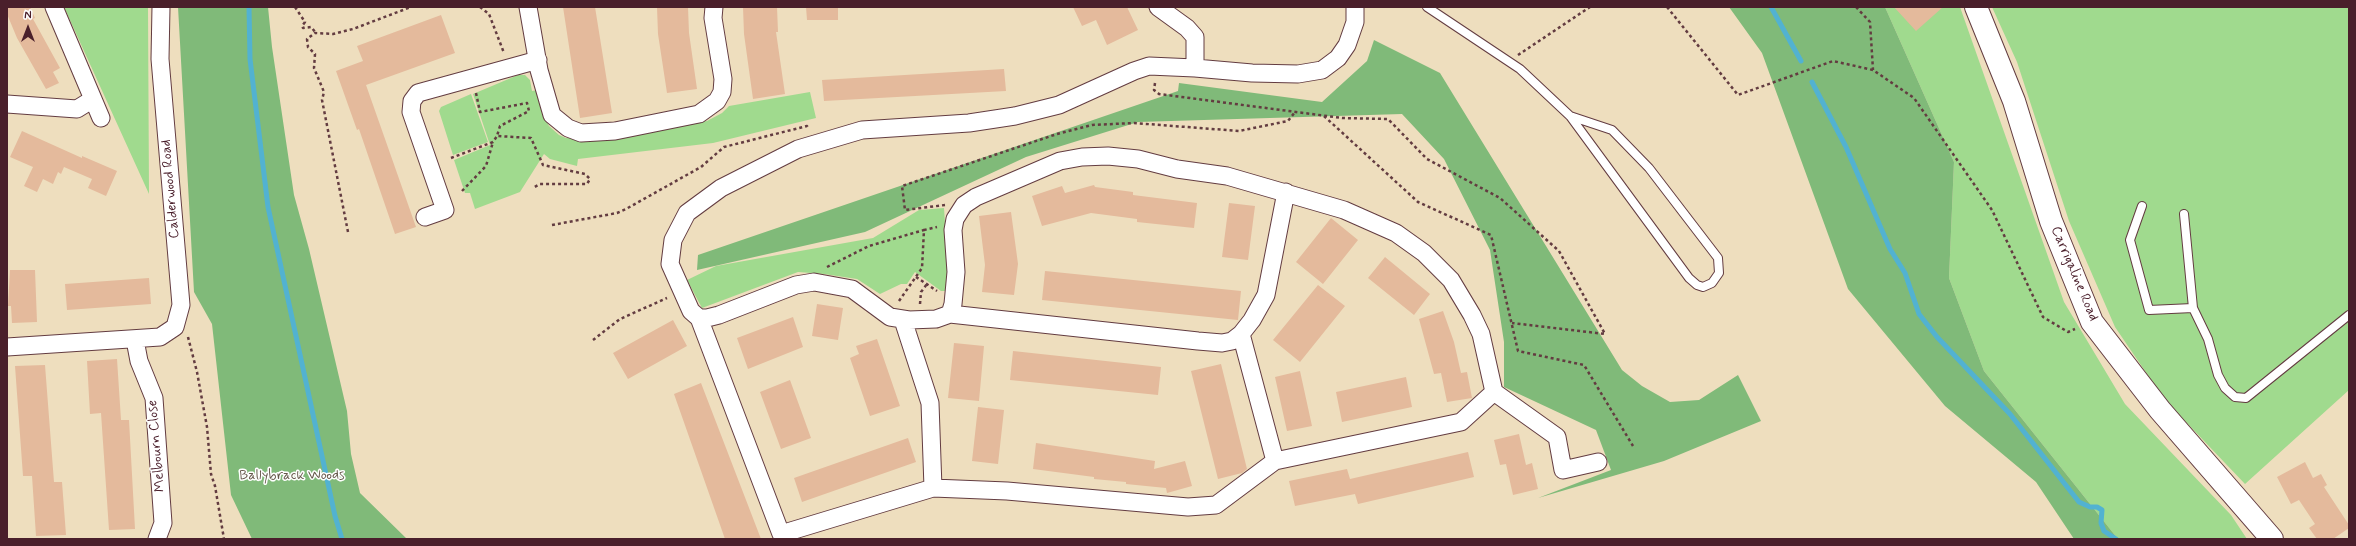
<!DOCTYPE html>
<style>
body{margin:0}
#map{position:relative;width:2356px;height:546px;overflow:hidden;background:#eedebe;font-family:Mynerve,sans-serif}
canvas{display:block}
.frame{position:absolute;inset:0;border:8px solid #4a1f2b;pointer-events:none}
.north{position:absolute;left:8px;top:8px;width:40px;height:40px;-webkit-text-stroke:3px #fff;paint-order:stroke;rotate:0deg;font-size:11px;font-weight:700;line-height:16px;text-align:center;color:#4a1f2b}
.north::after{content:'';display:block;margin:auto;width:14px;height:18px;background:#4a1f2b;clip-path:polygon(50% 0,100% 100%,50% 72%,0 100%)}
</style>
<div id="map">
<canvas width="2356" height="546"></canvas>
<div class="frame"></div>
<div class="north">N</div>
</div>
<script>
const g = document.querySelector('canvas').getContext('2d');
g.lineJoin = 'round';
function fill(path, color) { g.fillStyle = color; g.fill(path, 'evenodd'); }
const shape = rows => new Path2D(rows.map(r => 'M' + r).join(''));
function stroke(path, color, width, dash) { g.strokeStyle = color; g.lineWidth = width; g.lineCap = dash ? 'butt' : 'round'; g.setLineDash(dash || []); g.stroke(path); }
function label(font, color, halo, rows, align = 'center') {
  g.font = font + ' Mynerve,sans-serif'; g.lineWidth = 3; g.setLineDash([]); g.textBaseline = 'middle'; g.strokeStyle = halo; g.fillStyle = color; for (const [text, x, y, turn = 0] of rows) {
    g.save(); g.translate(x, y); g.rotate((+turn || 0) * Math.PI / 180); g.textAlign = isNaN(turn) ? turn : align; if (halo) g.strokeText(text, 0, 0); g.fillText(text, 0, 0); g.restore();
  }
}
fill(shape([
 [64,7,148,7,149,194],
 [1885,7,1960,7,2064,302,2125,404,2231,515,2247,539,2118,539,1984,371,1949,278,1954,162],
 [1992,7,2349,7,2349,390,2245,484,2164,399,2115,327,2069,221,2017,62],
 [518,75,525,75,530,80,532,91,537,90,542,113,549,126,559,135,566,138,592,138,707,121,722,113,729,106,810,92,816,118,713,143,578,159,577,166,550,159,544,154,520,192,475,209,470,193,465,193,454,160,490,145,473,94],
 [471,94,488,142,453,155,439,111,441,107],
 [944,208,948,268,946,291,941,291,915,272,907,284,901,284,880,294,857,279,824,274,798,272,702,308,687,280,716,266,873,238,919,210]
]), '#a0da8e');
fill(shape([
 [178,7,268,7,272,47,294,195,309,249,347,411,351,454,360,493,407,539,252,539,231,495,212,324,194,292],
 [1729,7,1885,7,1954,162,1949,278,1984,371,2118,539,2074,539,2036,482,1945,406,1848,289,1762,53],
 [1374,40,1440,73,1622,370,1642,386,1670,402,1699,400,1738,375,1761,421,1664,461,1538,498,1611,470,1596,430,1504,387,1504,342,1490,250,1444,159,1402,114,1138,122,1026,157,865,232,697,270,698,255,1178,91,1179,83,1322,102,1367,61]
]), '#80ba79');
stroke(shape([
 [249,7,250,59,268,207,335,516,342,539],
 [1771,7,1801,61],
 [1812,82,1846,147,1890,249,1905,273,1919,314,1937,337,2010,414,2079,502,2090,507,2097,507,2102,510,2101,523,2104,531,2116,539]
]), '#52b2d1', 5);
fill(shape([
 [7,7,30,7,35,18,33,19,60,68,53,72,59,83,46,89,17,38,7,14],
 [563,7,595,7,612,113,580,118],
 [657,7,688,7,689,33,697,89,667,93,658,34],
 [743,7,777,7,778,32,776,32,785,94,753,99,744,34],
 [806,7,838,7,838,20,807,20],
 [1073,7,1127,7,1138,30,1107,45,1096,20,1082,26],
 [1894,7,1943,7,1916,31],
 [441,15,455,53,366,85,416,227,395,234,359,129,357,130,336,71,363,61,357,46],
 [1004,69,1006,91,824,101,822,80],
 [22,131,82,158,82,156,117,171,106,196,88,188,92,179,64,167,61,174,58,172,53,184,43,179,37,192,24,186,33,167,10,157],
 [1094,185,1095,187,1133,192,1133,195,1197,203,1194,228,1137,222,1137,219,1091,213,1042,226,1032,196,1062,186,1065,193],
 [1229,203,1255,206,1248,260,1222,257],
 [1011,212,1018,264,1014,295,982,292,985,265,979,216],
 [1331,218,1358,240,1323,284,1296,262],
 [1385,257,1430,294,1414,315,1368,278],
 [10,270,35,270,37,322,12,323,11,306,8,306],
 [1045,271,1241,291,1238,320,1042,300],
 [149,278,151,304,67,310,65,284],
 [1318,285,1345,306,1300,362,1273,340],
 [817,304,843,308,838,340,812,336],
 [1443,311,1454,342,1461,373,1467,372,1472,398,1447,402,1441,373,1434,374,1419,319],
 [793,317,803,347,748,369,737,338],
 [673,320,687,346,628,379,613,353],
 [877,339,900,406,870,416,850,358,859,354,856,346],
 [954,343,984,346,979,401,948,398],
 [1013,351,1161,367,1158,395,1010,380],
 [117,359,121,420,129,420,135,529,109,530,101,413,90,414,87,361],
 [1221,364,1247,469,1242,473,1218,479,1191,371],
 [45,365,54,482,62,482,66,535,36,536,32,476,23,476,15,366],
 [1300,371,1312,426,1287,431,1275,377],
 [1406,377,1412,407,1342,422,1336,392],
 [790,380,811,438,781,449,760,392],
 [701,383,761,539,725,539,674,394],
 [978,407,1004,410,998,464,972,461],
 [1519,434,1526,465,1532,463,1538,489,1513,495,1506,464,1500,465,1494,440],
 [908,438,916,462,802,502,794,478],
 [1036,443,1155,461,1154,469,1185,461,1192,486,1167,493,1166,488,1126,484,1126,482,1094,479,1094,477,1033,469],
 [1468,452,1474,477,1358,504,1355,494,1295,506,1289,481,1347,469,1350,479],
 [2305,462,2313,478,2321,474,2327,485,2324,487,2349,525,2349,528,2333,539,2317,539,2309,528,2315,524,2299,500,2291,504,2277,477]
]), '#e4ba9c');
const service = shape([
 [1427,7,1520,69,1570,116,1689,278,1697,285,1703,287,1712,283,1719,273,1718,258,1649,168,1612,130,1570,116],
 [2142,206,2130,240,2149,310,2193,308],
 [2184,214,2193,308,2208,339,2218,375,2225,388,2235,397,2246,398,2349,315]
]);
const minor = shape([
 [54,7,101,118],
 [528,7,539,70,552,115,568,128,581,133,615,131,699,114,717,101,722,92,723,79,713,18,714,7],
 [1158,7,1187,28,1195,37,1195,68,1252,73,1298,74,1322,70,1338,58,1347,45,1355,22,1355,7],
 [1195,68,1149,66,1134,71,1059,105,1015,116,969,123,862,130,798,149,721,188,687,213,673,240,670,264,691,311,699,318,707,318,719,315,796,285,814,282,852,289,890,317,909,320,936,319,950,314,953,304,956,272,953,230,955,219,964,205,976,197,1060,161,1082,157,1108,156,1138,159,1177,169,1227,176,1344,210,1396,233,1424,253,1451,280,1472,315,1481,334,1494,392,1557,437,1563,470,1598,462],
 [7,104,77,109,93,99],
 [425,217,445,210,411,112,412,101,418,93,538,60],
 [950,314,1198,341,1222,343,1232,341,1241,334,1252,320,1266,295,1286,192],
 [699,318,781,534,933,488,1007,491,1188,507,1216,505,1275,461,1461,422,1494,392],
 [903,320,930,403,933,488],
 [1241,334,1275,461],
 [135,340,139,361,154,398,163,523,157,539],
 [7,347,160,337,175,327,181,305,160,59,161,7]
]);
const secondary = shape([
 [1976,7,2014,101,2051,221,2092,322,2160,410,2272,539]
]);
stroke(service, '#633c41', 10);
stroke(minor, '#633c41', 19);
stroke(secondary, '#633c41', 24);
stroke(shape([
 [295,7,305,22,302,26,303,28,311,27,316,33],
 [480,7,489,14,504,53],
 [1667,7,1738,95,1833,61,1873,70,1914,98,1992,210,2043,317,2068,332,2075,329],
 [1856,7,1870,22,1873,70],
 [1518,55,1590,7],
 [1155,83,1154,90,1159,94,1342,118,1388,119,1427,159,1500,198,1559,251,1605,334,1512,323],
 [476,93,480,112,527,103,529,111,500,126,497,136,531,138,543,165,585,174,590,179,587,184,540,184,533,188],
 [1324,116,1418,202,1491,235,1518,351,1584,365,1633,446],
 [451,158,493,142,497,136],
 [462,191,486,166,493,142],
 [945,205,905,210,902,186,1057,134,1092,125,1134,123,1239,131,1288,121,1295,112],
 [552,225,617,213,626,209,701,167,724,147,807,126,808,128],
 [348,232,322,100,324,92,314,68,315,54,308,47,307,39,315,33,333,34,353,29,411,7],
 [827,267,869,246,924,230],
 [916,277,937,291],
 [899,301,922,268,924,230,937,227],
 [920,304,921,292,927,284],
 [188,337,197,372,207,427,211,474,215,486,224,539],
 [593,340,620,319,667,298]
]), '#633c41', 2.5, [3, 3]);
stroke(service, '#fff', 8);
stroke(minor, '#fff', 17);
stroke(secondary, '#fff', 22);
label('14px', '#4a1f2b', '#fff', [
 ["Calderwood Road",171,189,-95],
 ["Carrigaline Road",2074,274,67],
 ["Melbourn Close",157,446,-95]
]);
label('14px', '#645749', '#fff', [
 ["Ballybrack Woods",292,476]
]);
</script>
